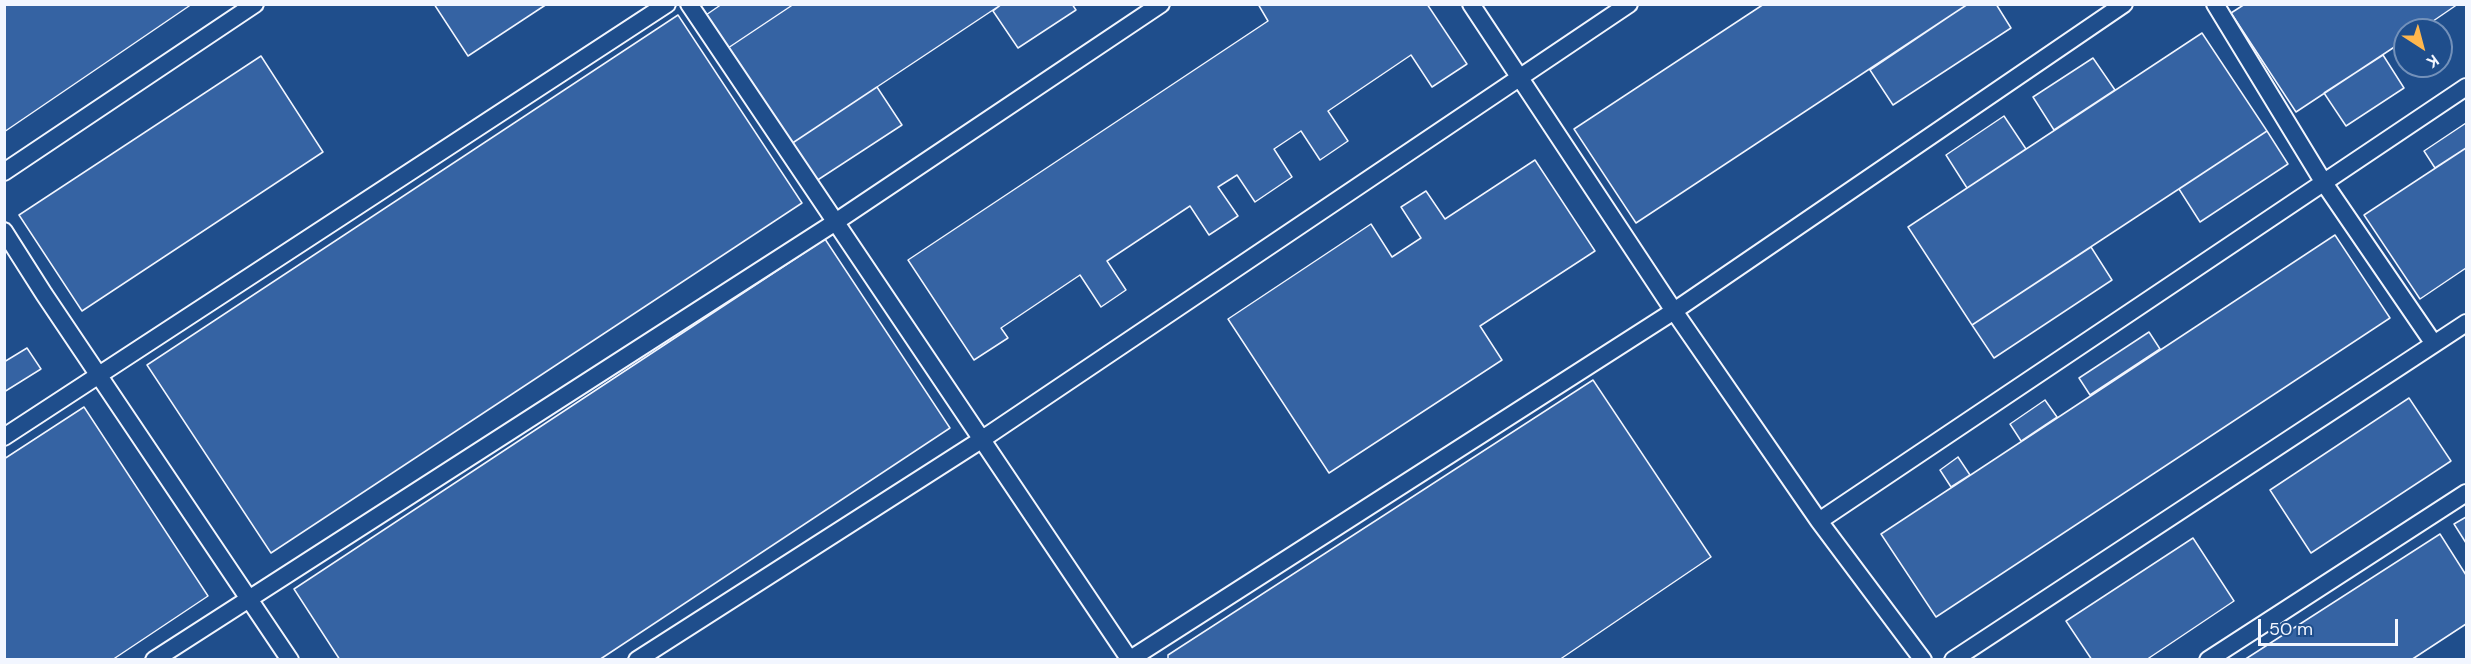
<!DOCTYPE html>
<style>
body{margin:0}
#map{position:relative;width:2471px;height:664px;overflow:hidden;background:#1f4e8c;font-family:"DM Sans",sans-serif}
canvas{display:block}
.frame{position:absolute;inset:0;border:6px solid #f2f6ff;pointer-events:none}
.north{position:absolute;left:2393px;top:18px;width:60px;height:60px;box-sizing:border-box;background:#1f4e8c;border:2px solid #7391ba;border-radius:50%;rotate:144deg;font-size:16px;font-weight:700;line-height:24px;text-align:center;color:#f2f6ff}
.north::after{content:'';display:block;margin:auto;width:21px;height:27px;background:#ffb74d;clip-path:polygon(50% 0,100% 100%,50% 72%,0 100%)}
.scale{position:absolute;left:2258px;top:619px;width:140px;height:27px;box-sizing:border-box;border:3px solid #f2f6ff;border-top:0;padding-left:8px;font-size:18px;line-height:21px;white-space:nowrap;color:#f2f6ff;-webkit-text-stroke:4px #1f4e8c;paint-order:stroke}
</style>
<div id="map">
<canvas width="2471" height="664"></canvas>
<div class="frame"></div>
<div class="north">K</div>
<div class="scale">50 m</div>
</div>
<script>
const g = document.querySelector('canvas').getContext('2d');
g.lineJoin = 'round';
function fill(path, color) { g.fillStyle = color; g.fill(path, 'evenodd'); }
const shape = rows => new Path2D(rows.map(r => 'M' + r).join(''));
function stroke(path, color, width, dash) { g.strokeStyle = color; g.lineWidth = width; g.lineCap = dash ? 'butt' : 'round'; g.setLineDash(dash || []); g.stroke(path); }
const building = shape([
 [4,4,192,4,4,132,4,4],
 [434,4,547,4,468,56,434,4],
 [722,4,794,4,725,50,703,17,722,4],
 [794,4,1002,4,788,146,725,50,794,4],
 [1002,4,1072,4,1076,10,1018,48,993,11,1002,4],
 [1258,4,1427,4,1467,64,1432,87,1411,55,1328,111,1348,141,1320,160,1301,131,1274,149,1292,177,1255,202,1237,175,1218,187,1238,216,1209,235,1190,206,1107,261,1126,290,1101,307,1080,275,1001,328,1008,338,974,360,908,260,1268,21,1258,4],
 [1764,4,1968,4,1636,223,1574,129,1764,4],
 [1968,4,1996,4,2011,28,1893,105,1870,70,1968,4],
 [2245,4,2458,4,2420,30,2405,30,2405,40,2296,112,2231,13,2245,4],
 [678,15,802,203,271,553,147,365,678,15],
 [2202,33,2267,131,1972,325,1908,227,2202,33],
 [2383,55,2404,88,2346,126,2324,93,2383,55],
 [261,56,323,152,82,311,19,215,261,56],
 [2093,58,2115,90,2054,130,2033,97,2093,58],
 [877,87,902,125,813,183,788,146,877,87],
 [2004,116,2026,149,1967,188,1946,155,2004,116],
 [2466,123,2466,148,2435,168,2424,151,2466,123],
 [2267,131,2288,164,2200,222,2179,189,2267,131],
 [2466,148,2466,268,2420,299,2364,215,2466,148],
 [1535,160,1595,251,1480,326,1502,360,1329,473,1228,319,1371,224,1392,257,1421,238,1401,207,1426,191,1445,219,1535,160],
 [2335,235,2390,318,1936,617,1881,534,2335,235],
 [825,239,950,428,599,660,340,660,294,589,825,239],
 [2091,247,2112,280,1994,358,1972,325,2091,247],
 [2149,332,2160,349,2090,395,2079,378,2149,332],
 [27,348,41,369,4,392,4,362,27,348],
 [1593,380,1711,557,1559,660,1168,660,1168,655,1593,380],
 [2409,398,2451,461,2311,553,2270,490,2409,398],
 [2045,400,2057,417,2021,441,2010,424,2045,400],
 [84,407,208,596,112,660,4,660,4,459,84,407],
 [1958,457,1970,475,1951,487,1940,470,1958,457],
 [2466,517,2466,543,2454,524,2466,517],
 [2440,534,2466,575,2466,624,2411,660,2244,660,2440,534],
 [2193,538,2234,601,2146,660,2092,660,2066,621,2193,538]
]);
fill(building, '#3563a3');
stroke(building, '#f2f6ff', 1.5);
const street = shape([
 [689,4,1130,660],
 [1471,4,1674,311,1819,521,1923,660],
 [2215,4,2324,183,2434,344],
 [4,172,255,4],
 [4,231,44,294,290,660],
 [4,437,667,4],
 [1819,521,2466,87],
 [154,660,834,223,1161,4],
 [637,660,981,440,1629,4],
 [1129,660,1674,311,2124,4],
 [1953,660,2466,323],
 [2208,660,2466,493]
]);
stroke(street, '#f2f6ff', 20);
stroke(street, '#1f4e8c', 16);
</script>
